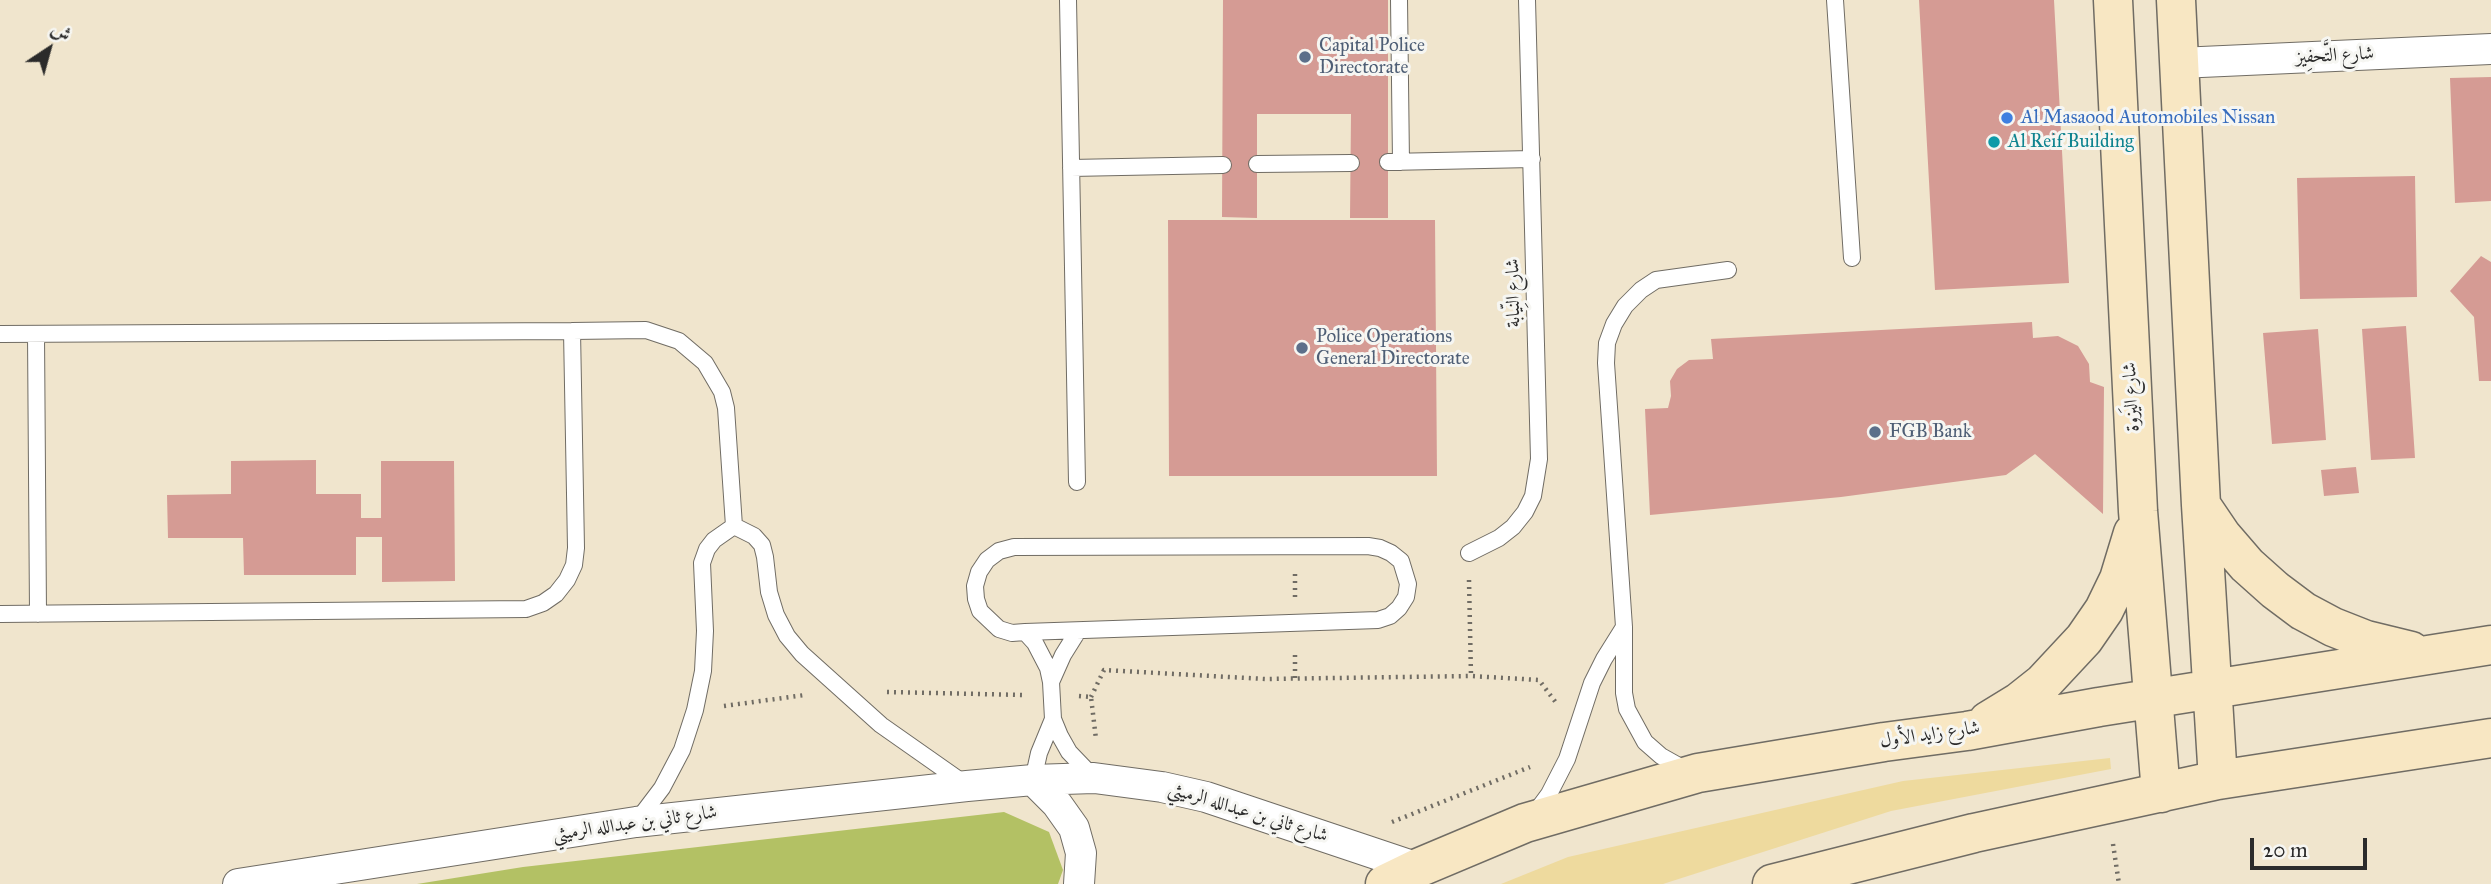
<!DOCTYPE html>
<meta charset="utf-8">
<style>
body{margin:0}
#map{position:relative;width:2491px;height:884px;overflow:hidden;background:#f0e5cd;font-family:"IM FELL Great Primer",Amiri,serif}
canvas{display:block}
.north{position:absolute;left:14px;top:14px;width:70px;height:70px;-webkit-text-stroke:5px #f6f6f2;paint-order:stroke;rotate:36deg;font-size:19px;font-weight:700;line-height:28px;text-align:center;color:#2b2b2b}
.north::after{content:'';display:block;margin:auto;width:24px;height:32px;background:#2b2b2b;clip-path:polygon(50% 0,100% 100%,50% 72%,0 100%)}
.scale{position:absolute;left:2250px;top:838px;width:117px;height:32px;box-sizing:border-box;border:4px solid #2b2b2b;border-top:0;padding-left:9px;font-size:21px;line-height:24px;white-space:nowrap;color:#2b2b2b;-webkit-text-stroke:5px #f6f6f2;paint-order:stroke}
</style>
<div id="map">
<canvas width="2491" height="884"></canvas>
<div class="north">ش</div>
<div class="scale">20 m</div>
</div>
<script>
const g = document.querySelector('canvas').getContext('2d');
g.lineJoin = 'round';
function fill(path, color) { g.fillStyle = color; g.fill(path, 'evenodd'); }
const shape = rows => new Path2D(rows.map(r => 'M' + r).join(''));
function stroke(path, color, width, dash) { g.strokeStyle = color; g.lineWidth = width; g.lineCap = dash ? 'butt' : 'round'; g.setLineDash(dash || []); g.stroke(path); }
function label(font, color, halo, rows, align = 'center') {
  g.font = font + ' "IM FELL Great Primer",Amiri,serif'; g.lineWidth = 6; g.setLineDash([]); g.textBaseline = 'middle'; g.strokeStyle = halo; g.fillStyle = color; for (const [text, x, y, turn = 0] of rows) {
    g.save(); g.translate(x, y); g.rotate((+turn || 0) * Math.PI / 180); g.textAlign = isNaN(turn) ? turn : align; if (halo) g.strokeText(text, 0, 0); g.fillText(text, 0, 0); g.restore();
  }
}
fill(shape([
 [1004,812,1049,832,1063,870,1058,884,417,884,523,867]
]), '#b3c164');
fill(shape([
 [2110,758,2111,769,1891,811,1663,884,1501,884,1568,857,1903,781]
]), '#eeda9e');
fill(shape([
 [1223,0,1388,0,1388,218,1350,218,1351,114,1257,114,1257,218,1222,217],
 [1919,0,2054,0,2069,283,1935,290],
 [2491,77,2491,201,2455,203,2450,78],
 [2415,176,2417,297,2300,299,2297,178],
 [1168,220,1435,220,1437,476,1169,476],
 [2481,256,2491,262,2491,381,2479,381,2474,317,2450,291],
 [2032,322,2033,338,2058,336,2078,346,2089,364,2090,382,2104,387,2103,514,2035,454,2006,475,1841,497,1650,515,1645,409,1668,408,1671,396,1670,381,1677,369,1689,360,1713,359,1711,339],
 [2406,326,2415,458,2371,460,2362,329],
 [2318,329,2326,440,2272,444,2263,333],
 [316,460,316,494,361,494,361,518,381,518,381,461,454,461,455,581,382,582,382,537,356,537,356,575,244,575,243,538,168,538,167,495,231,494,231,461],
 [2356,467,2359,493,2324,496,2321,470]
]), '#d59b94');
const lane = shape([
 [1068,0,1077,482],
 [1399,0,1401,162],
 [1835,0,1852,258],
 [1388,162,1532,159],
 [1257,164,1351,163],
 [1071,168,1223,165],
 [572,331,646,330,679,341,705,363,722,392,726,408,734,526],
 [0,334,572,331,576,548,574,565,567,580,556,594,543,603,526,609,0,614],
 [36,334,38,614],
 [1469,553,1499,538,1513,527,1525,512,1533,496,1539,459,1527,0],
 [1025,632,1378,620,1390,616,1399,608,1406,597,1408,584,1401,561,1391,553,1380,548,1368,546,1014,547,999,551,987,560,979,572,975,586,976,599,980,611,999,629,1012,633,1025,632,1035,643,1048,668,1051,682,1053,719,1060,736,1069,752,1093,777],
 [1051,682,1063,655,1078,631],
 [1686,770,1661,756,1645,742,1627,709,1624,693,1624,627,1606,363,1607,343,1614,324,1625,306,1641,290,1656,280,1728,270],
 [1033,780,1039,753,1053,719],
 [1535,813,1549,794,1567,759,1592,683,1604,659,1624,627],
 [637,821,662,788,682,750,695,710,703,671,705,631,702,563,707,549,714,540,734,526,754,536,762,545,765,557,769,592,776,615,787,636,802,654,881,725,965,784]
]);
const street = shape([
 [2179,63,2491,49],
 [1033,780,1057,804,1074,828,1081,853,1079,884],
 [238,884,636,822,967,786,1033,780,1094,778,1162,787,1206,797,1418,868]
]);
const secondary = shape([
 [2113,0,2138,511,2161,793],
 [2176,0,2201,505,2218,780],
 [2201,505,2222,536,2247,565,2275,590,2303,611,2333,627,2366,640,2411,651],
 [1988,721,2019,702,2043,683,2084,639,2104,610,2119,579,2133,533],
 [1385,884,1418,868,1525,823,1698,773,1884,742,1967,731,2099,707,2491,645],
 [1772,884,1974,833,2218,780,2491,738]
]);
stroke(lane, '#706c64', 18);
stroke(street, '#706c64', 32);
stroke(secondary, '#706c64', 41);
stroke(shape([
 [1295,574,1295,597],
 [1469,580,1471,676,1539,680,1557,704],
 [1295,678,1295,651],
 [887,692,1025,695],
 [1079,696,1091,697,1096,739],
 [1091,697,1104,670,1265,679,1471,676],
 [724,706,805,695],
 [1392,822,1530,767],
 [2113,844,2119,884]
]), '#706c64', 4.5, [2, 5]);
stroke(lane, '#fff', 16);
stroke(street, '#fff', 30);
stroke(secondary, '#f8e7c3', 38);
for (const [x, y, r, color] of [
 [1305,57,7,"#5c6f8a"],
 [2007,118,7,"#3f7fe0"],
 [1994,142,7,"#0f9aa8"],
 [1302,348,7,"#5c6f8a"],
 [1875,432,7,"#5c6f8a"]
]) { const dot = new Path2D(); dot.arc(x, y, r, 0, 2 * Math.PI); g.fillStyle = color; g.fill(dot); stroke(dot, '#f6f6f2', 2.5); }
label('19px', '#4e5e75', '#f6f6f2', [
 ["Capital Police",1319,46],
 ["Directorate",1319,68],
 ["Police Operations",1316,337],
 ["General Directorate",1316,359],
 ["FGB Bank",1889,432]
], 'left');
label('19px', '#2b2b2b', '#f6f6f2', [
 ["شارع التَّحفِيز",2335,56,-3],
 ["شارع النِّيابة",1514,293,-91],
 ["شارع اليَزوة",2132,397,-93],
 ["شارع زايد الأول",1930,735,-8],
 ["شارع ثاني بن عبدالله الرميثي",1248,813,17],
 ["شارع ثاني بن عبدالله الرميثي",635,824,-8]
]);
label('19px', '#366cbe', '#f6f6f2', [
 ["Al Masaood Automobiles Nissan",2021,118]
], 'left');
label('19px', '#0d838f', '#f6f6f2', [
 ["Al Reif Building",2008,142]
], 'left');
</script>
